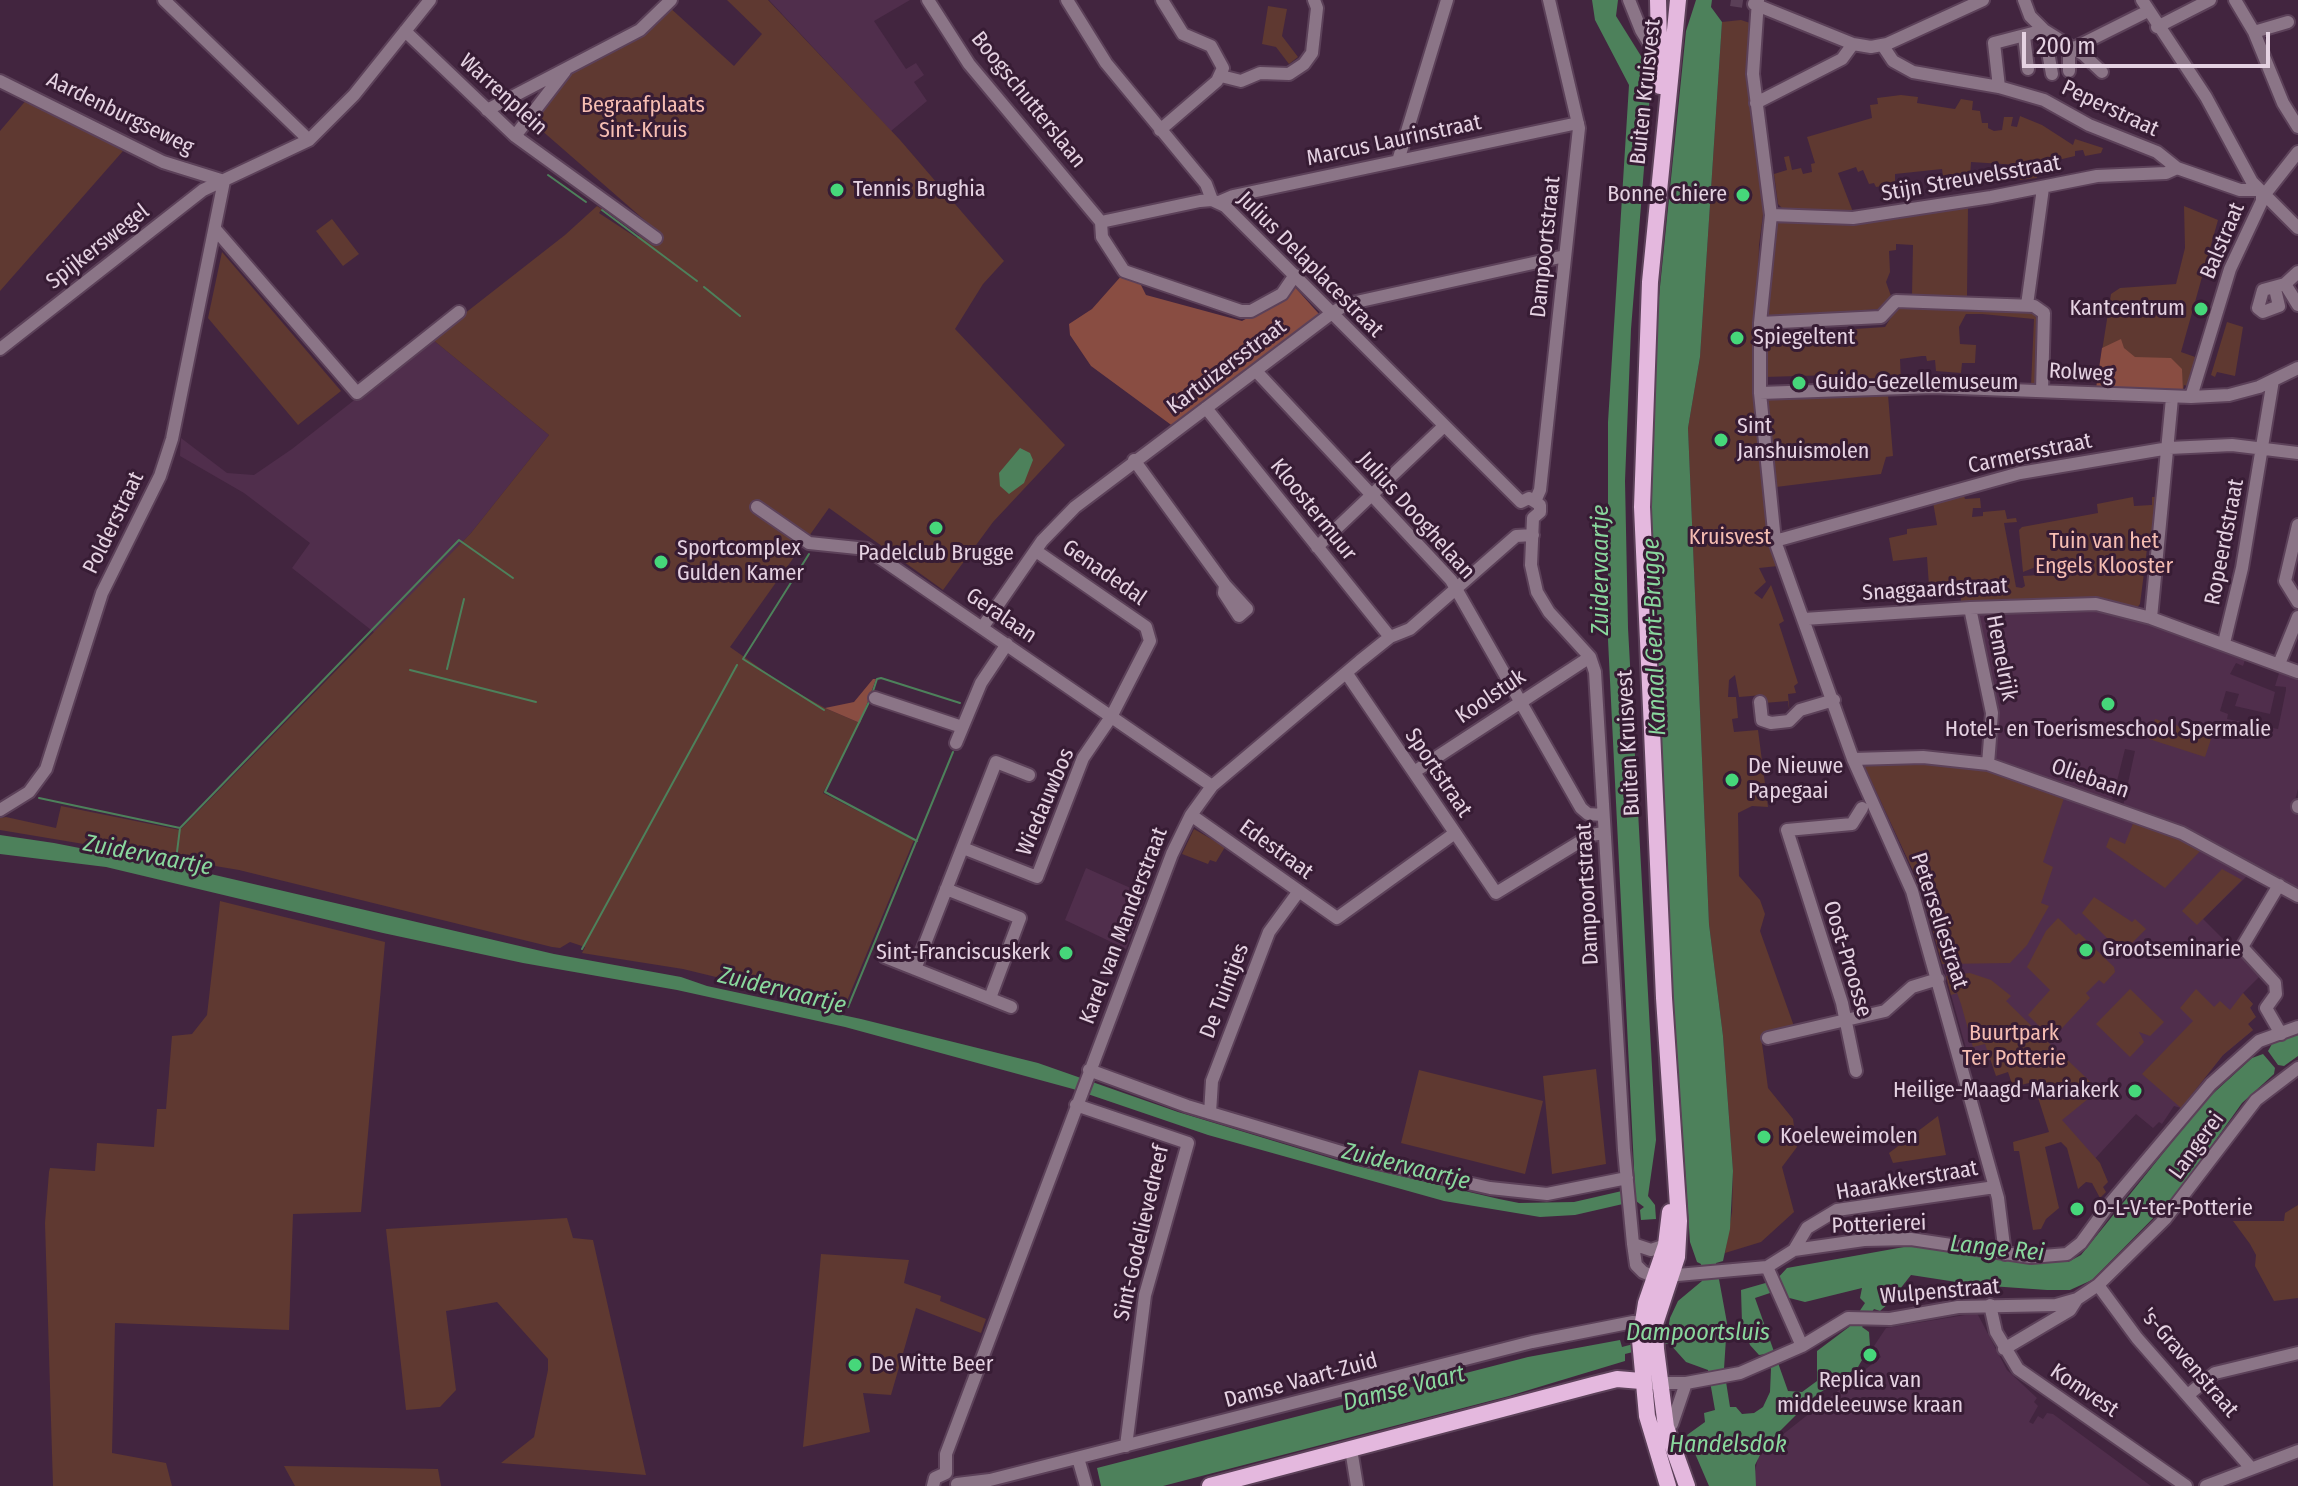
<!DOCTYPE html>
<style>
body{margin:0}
#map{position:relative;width:2298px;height:1486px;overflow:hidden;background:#42253f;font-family:"Fira Sans Condensed",sans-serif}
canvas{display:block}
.scale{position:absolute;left:2022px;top:32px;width:248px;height:36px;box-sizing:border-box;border:4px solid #e5d2e2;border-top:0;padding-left:10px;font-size:24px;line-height:28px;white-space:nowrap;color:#e5d2e2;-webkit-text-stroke:6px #371c34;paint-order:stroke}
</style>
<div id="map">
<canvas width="2298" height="1486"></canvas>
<div class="scale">200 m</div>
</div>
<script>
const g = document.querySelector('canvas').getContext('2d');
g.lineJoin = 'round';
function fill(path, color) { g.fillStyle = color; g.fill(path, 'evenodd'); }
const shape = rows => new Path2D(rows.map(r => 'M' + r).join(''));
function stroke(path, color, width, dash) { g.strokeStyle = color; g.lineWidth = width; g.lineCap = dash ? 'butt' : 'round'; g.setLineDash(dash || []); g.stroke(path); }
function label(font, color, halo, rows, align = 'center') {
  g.font = font + ' "Fira Sans Condensed",sans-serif'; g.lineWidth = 6; g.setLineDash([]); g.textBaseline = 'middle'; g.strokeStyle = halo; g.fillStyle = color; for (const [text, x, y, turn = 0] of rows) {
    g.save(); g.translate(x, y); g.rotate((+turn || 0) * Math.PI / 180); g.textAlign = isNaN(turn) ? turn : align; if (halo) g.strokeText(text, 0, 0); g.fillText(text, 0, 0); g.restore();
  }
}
fill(shape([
 [769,0,910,0,874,21,906,69,916,63,924,75,914,82,927,101,891,131],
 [432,339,549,435,471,533,375,633,292,568,310,543,244,493,180,456,181,438,227,473,254,475,292,449],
 [2093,608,2147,620,2246,657,2243,666,2236,663,2230,674,2275,692,2270,714,2235,706,2239,694,2226,691,2220,711,2228,714,2227,719,2278,729,2286,690,2286,687,2275,686,2280,670,2298,677,2298,789,2293,808,2298,810,2298,893,2123,806,2135,751,2125,749,2111,805,1992,762,1975,612],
 [1864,765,1985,767,2178,836,2248,875,2203,919,2260,976,2243,993,2253,1004,2250,1007,2255,1016,2248,1024,2253,1030,2223,1055,2181,1108,2174,1106,2162,1124,2159,1122,2153,1128,2136,1114,2090,1164,2059,1136,2023,1050,1971,1066,1921,888],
 [1086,868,1146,895,1126,949,1065,920],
 [1977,1313,2007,1370,2037,1398,2034,1402,2038,1406,2029,1422,2033,1424,2038,1416,2043,1419,2047,1413,2053,1414,2151,1486,1756,1486,1754,1476,1758,1458,1772,1443,1881,1357,1874,1346,1886,1328]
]), '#502e4c');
fill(shape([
 [727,0,768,0,900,140,1004,261,983,284,955,329,1065,445,993,522,943,590,829,508,730,647,784,685,825,708,860,723,823,793,914,840,844,1008,683,969,582,953,585,947,570,942,560,948,552,947,239,870,0,830,0,818,6,817,56,828,61,806,180,830,471,533,549,435,432,339,565,235,597,206,602,209,599,213,637,238,649,224,532,122,574,69,668,6,734,66,762,34],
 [1268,6,1287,9,1282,36,1298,57,1289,64,1276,47,1262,44],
 [1741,20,1753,24,1750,101,1765,199,1759,245,1755,403,1767,517,1778,566,1759,568,1766,582,1754,593,1762,599,1771,585,1784,621,1779,624,1798,683,1794,686,1796,693,1788,694,1790,716,1788,701,1764,703,1763,695,1739,697,1735,675,1729,680,1728,697,1736,697,1738,718,1732,719,1734,732,1758,730,1768,807,1752,806,1738,813,1739,876,1760,900,1765,914,1760,931,1795,1029,1761,1036,1768,1088,1793,1119,1797,1147,1782,1167,1794,1212,1761,1242,1725,1253,1732,1212,1733,1171,1723,1036,1709,924,1688,428,1700,357,1722,22],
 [1901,95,1918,97,1917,103,1948,108,1955,109,1961,99,1973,101,1972,110,1980,111,1982,123,1988,123,1988,128,1994,131,2002,130,2004,117,2013,117,2011,126,2017,127,2020,116,2042,125,2073,145,2075,139,2103,148,2101,153,2085,156,2083,150,2075,151,2075,156,2058,160,2059,165,2036,168,2037,178,2020,180,2019,165,1971,162,1970,178,1944,183,1942,169,1895,174,1895,184,1876,187,1874,183,1869,184,1863,170,1858,172,1856,167,1838,173,1853,212,1783,209,1778,204,1774,174,1787,170,1784,157,1789,156,1792,170,1801,168,1803,174,1812,172,1811,164,1815,163,1807,137,1872,118,1870,105,1878,104,1877,98],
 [28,98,123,151,0,291,0,131],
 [2184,206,2218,220,2181,352,2198,358,2190,387,2184,385,2183,392,2096,389,2111,294,2120,288,2176,284,2185,248],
 [1968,207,1967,297,1912,296,1913,245,1896,244,1896,250,1889,251,1890,272,1886,282,1891,296,1878,309,1768,318,1773,228,1782,220,1847,224],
 [332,219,359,254,343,266,316,231],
 [222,252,341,391,298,425,208,318],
 [1899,305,2035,312,2039,315,2037,386,2031,386,2034,319,1982,314,1966,314,1959,327,1960,344,1976,345,1975,363,1962,363,1961,373,1936,371,1935,360,1927,361,1926,356,1922,356,1900,359,1901,382,1833,385,1833,375,1764,377,1766,335,1885,327],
 [2227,322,2243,327,2235,376,2217,372,2215,377,2211,375],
 [1888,395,1893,456,1886,457,1881,474,1776,487,1767,399],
 [1963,493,1965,499,1980,498,1981,508,1973,508,1972,517,1983,516,1983,512,2005,510,2007,519,2016,518,2017,522,2004,523,2016,587,2022,588,2025,586,2023,576,2040,575,2038,566,2023,572,2019,530,2022,527,2098,513,2097,504,2133,497,2134,506,2152,505,2152,497,2160,497,2155,548,2147,549,2140,604,2136,609,2096,598,1961,604,1961,589,1934,590,1929,586,1927,557,1893,561,1889,538,1907,534,1907,529,1937,525,1933,502],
 [2155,719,2212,736,2205,757,2149,739],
 [1921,761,1985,767,2065,795,2043,862,2053,867,2041,903,2049,906,2027,945,2010,963,1942,964,1921,888,1864,765,1866,762],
 [2134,821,2178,836,2202,849,2165,888,2106,847,2110,837,2125,844],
 [1194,829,1225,847,1216,862,1210,860,1208,864,1182,854],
 [2222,869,2242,880,2197,925,2182,911],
 [2094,897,2132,922,2135,919,2146,929,2122,953,2082,913],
 [220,901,385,942,361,1212,293,1214,289,1330,115,1323,112,1453,166,1463,172,1486,53,1486,45,1223,49,1172,50,1168,95,1171,97,1143,154,1147,157,1109,166,1109,172,1036,192,1034,207,1015],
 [2058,918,2076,935,2079,933,2114,967,2115,972,2104,984,2099,980,2086,993,2090,998,2052,1039,2028,1015,2050,990,2027,967,2046,931],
 [1970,973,1991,980,2011,996,2006,1001,2052,1046,2049,1051,2053,1054,2057,1050,2099,1090,2062,1120,2100,1163,2108,1182,2103,1187,2106,1192,2100,1198,2092,1183,2086,1182,2078,1189,2067,1148,2061,1142,2045,1147,2059,1208,2046,1219,2041,1229,2033,1230,2019,1151,2014,1151,2013,1142,2049,1132,2033,1082,2013,1087,2008,1072,1996,1076,1985,1044,1973,1047,1961,1004,1957,993,1951,995,1946,976],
 [2130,989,2164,1022,2150,1036,2139,1032,2144,1042,2130,1057,2096,1024],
 [2196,989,2214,1007,2220,1001,2230,1010,2243,993,2253,1004,2250,1008,2256,1017,2248,1024,2253,1030,2223,1055,2181,1108,2142,1074,2193,1021,2180,1008],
 [1596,1069,1606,1164,1552,1174,1543,1076],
 [1419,1070,1543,1101,1525,1174,1401,1143],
 [1938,1116,1946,1155,1893,1163,1889,1153],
 [2298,1205,2298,1298,2274,1301,2255,1266,2256,1255,2250,1244,2233,1221,2284,1221,2285,1213],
 [567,1218,573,1238,593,1240,646,1475,501,1463,534,1437,548,1370,548,1359,497,1302,446,1311,456,1390,440,1407,406,1410,386,1229],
 [821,1254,909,1260,904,1283,941,1296,940,1301,986,1319,981,1333,916,1308,891,1395,863,1393,870,1432,803,1447],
 [284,1466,438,1469,441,1486,295,1486]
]), '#5f3931');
fill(shape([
 [1123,274,1140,283,1146,295,1242,321,1285,297,1293,285,1319,314,1318,319,1174,427,1091,366,1070,335,1069,324,1092,309],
 [2121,339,2124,348,2135,357,2171,358,2182,369,2183,392,2096,389,2102,348],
 [873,679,876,679,860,723,825,708,854,702]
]), '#894d42');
fill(shape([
 [1592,0,1618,0,1616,16,1646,64,1650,94,1631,329,1625,481,1628,628,1656,1140,1648,1196,1655,1205,1656,1219,1641,1220,1640,1210,1644,1207,1636,1201,1575,1215,1540,1217,1444,1201,1208,1135,1073,1089,845,1027,677,990,523,963,383,933,106,867,0,854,0,835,54,843,202,872,554,954,681,977,707,986,861,1019,1038,1063,1178,1112,1353,1165,1499,1199,1519,1203,1574,1202,1635,1188,1608,640,1608,422,1629,85,1595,20],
 [1696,0,1712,0,1711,7,1722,22,1700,357,1688,428,1709,924,1723,1036,1733,1171,1730,1229,1723,1261,1716,1263,1727,1323,1724,1369,1730,1407,1736,1407,1742,1414,1754,1413,1763,1407,1770,1392,1771,1369,1766,1354,1759,1355,1750,1345,1742,1323,1741,1290,1776,1280,1787,1268,1915,1245,2025,1262,2068,1262,2081,1255,2206,1100,2252,1058,2263,1054,2275,1068,2274,1074,2242,1103,2178,1193,2092,1280,2070,1290,2047,1290,1976,1285,1911,1275,1889,1303,1880,1311,1874,1309,1862,1327,1869,1332,1870,1346,1858,1367,1815,1396,1764,1447,1755,1465,1756,1486,1709,1486,1687,1435,1705,1422,1704,1413,1715,1410,1708,1370,1686,1362,1669,1343,1625,1354,1625,1361,1509,1396,1163,1486,1101,1486,1097,1468,1528,1357,1620,1340,1622,1347,1667,1335,1670,1318,1678,1301,1702,1281,1701,1264,1697,1262,1690,1242,1670,952,1651,533,1655,336,1686,31],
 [1862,1288,1860,1298,1865,1303,1849,1327,1817,1351,1817,1381,1802,1392,1788,1391,1755,1298,1770,1293,1805,1302],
 [1020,448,1030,453,1033,460,1024,483,1009,494,1000,486,999,473],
 [2298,1032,2298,1056,2284,1066,2278,1065,2268,1051,2272,1044]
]), '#4d815b');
stroke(shape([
 [548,175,586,202],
 [602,210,697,281],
 [704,287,740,316],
 [809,554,743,659,824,710],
 [447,669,464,599],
 [410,670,536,702],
 [872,694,877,679,881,678,960,703],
 [870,700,825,792,917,841],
 [39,798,180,828,176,860],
 [180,828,459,540,513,578],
 [582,949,737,665],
 [848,1007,953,752]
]), '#4d815b', 2);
stroke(shape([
 [1731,0,1750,3]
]), '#5a3f57', 12, [12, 6]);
const minor = shape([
 [164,0,309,140],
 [928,0,969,64,1101,222],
 [1067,0,1106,63,1206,184,1212,200],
 [1629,0,1641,30,1660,61],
 [1758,0,1753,74,1771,215,1760,323,1760,393,1775,541,1853,759,1912,891,1998,1198,2005,1254],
 [2024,0,2030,16,2044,30,2084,55,2102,72],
 [2142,0,2206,97,2252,182,2260,190],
 [2235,0,2254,32,2283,103,2298,127],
 [1754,4,1853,44,1871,47,1887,44,1983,0],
 [2157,27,2210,0],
 [2044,30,2052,74],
 [405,31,515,136,656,238],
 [2254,32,2288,22],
 [2024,36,2028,69],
 [1883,46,1893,61,1913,72,1999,87,2044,100,2089,125,2157,152,2177,168,2240,190,2260,190,2298,228],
 [2074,48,2148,11],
 [2069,71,2069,53,2074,48],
 [1221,76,1241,81,1260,73,1289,74,1304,64,1312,53,1317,8,1314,0],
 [0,81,163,162,224,181],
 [1999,87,1994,43,2044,30],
 [1756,103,1842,59,1853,44],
 [487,110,640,30,671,0],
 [1160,130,1217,81,1223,68,1211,46,1183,34,1162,0],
 [515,136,565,71],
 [1398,161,1447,0],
 [2265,194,2298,152],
 [1219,202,1233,196,1578,123],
 [1771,215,1853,218,1991,197,2097,176,2166,173,2177,168],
 [1101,222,1200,201,1212,200,1225,206,1521,502],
 [1101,222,1102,237,1124,271,1241,311,1251,311,1282,294,1295,275],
 [215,229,357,393,459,312],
 [2285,284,2298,305],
 [2275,289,2279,306,2263,312,2258,308,2263,290,2285,284,2298,272],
 [2027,305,2043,188],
 [1760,323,1881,317,1896,301,2034,306,2044,313,2042,391],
 [0,349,203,190,309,140,354,95,430,0],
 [1256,371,1451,580,1581,808,1588,814,1603,815],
 [1760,393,1933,387,2191,397,2229,395,2259,387,2298,368],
 [2191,397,2230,269,2262,201,2262,192],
 [1206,408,1390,637],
 [1134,460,1225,585,1224,593,1239,616,1247,609,1225,585],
 [1536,499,1540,490,1579,128,1549,0],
 [1521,502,1529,498,1540,505,1540,512,1533,518,1531,565,1537,592,1549,612,1590,657,1595,672,1624,1150,1633,1244,1636,1265,1643,1272,1655,1277,1767,1267,1794,1250,1864,1240,1911,1239,2031,1257,2067,1254,2081,1243,2108,1206,2211,1084,2259,1041,2298,1027],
 [757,507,809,543,867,549,1212,786],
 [2298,525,2285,581,2298,602],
 [1775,541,2020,473,2169,448,2232,445,2298,453],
 [1317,547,1443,427],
 [1970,608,1992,713,1988,764],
 [2151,618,2172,398],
 [1804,619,1970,608,2096,604,2151,618,2298,672],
 [982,628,1042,541,1075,507,1332,313,1347,304,1565,256],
 [2224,643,2242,568,2273,380],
 [2279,664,2298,617],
 [1347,674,1496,893,1591,835,1604,833],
 [875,698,962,727],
 [1760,702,1762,720,1771,723,1789,721,1800,710,1834,700],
 [956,743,981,683,1007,644],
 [1853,759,1923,757,1988,764,2182,833,2298,896],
 [1414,772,1590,657],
 [2298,806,2298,807],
 [0,810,29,792,46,769,102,593,160,476,172,439,224,181],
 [1191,815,1337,918,1455,833],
 [963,848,1037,877,1083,758,1111,717,1150,641,1146,627,1036,551],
 [2279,885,2242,947,2275,983,2276,994,2266,1008,2281,1034],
 [946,889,1020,918,990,998],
 [885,957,1011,1007],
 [915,969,996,762,1029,775],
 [1768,1038,1885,1011,1912,987,1938,979],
 [1089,1070,1187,1106,1378,1163,1490,1188,1547,1194,1627,1178],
 [1856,1071,1842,1003,1787,830,1852,824,1862,808],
 [1076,1105,1188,1143,1145,1295,1126,1446],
 [1210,1113,1212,1081,1269,932,1299,891],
 [1633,1244,1651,1250,1666,1245],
 [1794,1250,1807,1228,1837,1210,1995,1187],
 [1767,1267,1802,1346],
 [2098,1285,2137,1338,2251,1468],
 [1990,1305,1996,1332,2018,1369,2186,1486],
 [2004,1349,2070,1310,2077,1299],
 [1652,1383,1686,1383,1740,1373,1802,1346,1848,1318,1890,1319,1958,1307,2056,1305,2077,1299,2098,1285,2165,1219,2256,1100,2298,1068],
 [2189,1394,2215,1373,2298,1353],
 [1666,1427,1672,1424,1686,1383],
 [1351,1449,1357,1486],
 [1078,1458,1086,1486],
 [946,1473,946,1454,1172,854,1191,815,1212,786,1360,661,1390,637,1410,629,1516,536,1533,535],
 [957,1484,990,1480,1532,1342,1633,1322,1650,1323],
 [933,1486,935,1478,946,1473],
 [2206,1486,2298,1451]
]);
const major = shape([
 [1658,0,1660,86],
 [1678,0,1650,282,1642,507,1664,998,1679,1221,1677,1257,1655,1324,1656,1349,1666,1427,1687,1486],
 [1210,1486,1593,1385,1617,1379,1641,1381],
 [1668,1486,1647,1416,1640,1340,1646,1303,1666,1245,1670,1212]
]);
stroke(minor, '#5c4159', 16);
stroke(major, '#5c4159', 20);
stroke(minor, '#8b7587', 12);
stroke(major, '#e4b8de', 16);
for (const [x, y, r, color] of [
 [837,190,8,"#46d77a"],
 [1743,195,8,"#46d77a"],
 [2201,309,8,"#46d77a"],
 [1737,338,8,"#46d77a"],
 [1799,383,8,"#46d77a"],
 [1721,440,8,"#46d77a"],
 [936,528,8,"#46d77a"],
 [661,562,8,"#46d77a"],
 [2108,704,8,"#46d77a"],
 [1732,780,8,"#46d77a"],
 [2086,950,8,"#46d77a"],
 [1066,953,8,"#46d77a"],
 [2135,1091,8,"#46d77a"],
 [1764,1137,8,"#46d77a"],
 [2077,1209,8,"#46d77a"],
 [1870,1355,8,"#46d77a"],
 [855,1365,8,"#46d77a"]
]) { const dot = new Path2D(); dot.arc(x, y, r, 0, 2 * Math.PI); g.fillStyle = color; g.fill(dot); stroke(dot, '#371c34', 3); }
label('22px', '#e5d2e2', '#371c34', [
 ["Buiten Kruisvest",1646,92,-84],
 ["Warrenplein",503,95,42],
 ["Boogschutterslaan",1028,100,51],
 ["Peperstraat",2110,109,25],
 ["Aardenburgseweg",120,114,26],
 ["Marcus Laurinstraat",1394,141,-12],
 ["Stijn Streuvelsstraat",1971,179,-10],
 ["Balstraat",2223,241,-67],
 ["Spijkerswegel",98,247,-38],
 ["Dampoortstraat",1546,247,-84],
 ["Julius Delaplacestraat",1310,265,45],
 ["Kartuizersstraat",1227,367,-37],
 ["Rolweg",2081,373,3],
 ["Carmersstraat",2030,454,-12],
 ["Kloostermuur",1313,510,51],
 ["Julius Dooghelaan",1416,516,48],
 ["Polderstraat",114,523,-64],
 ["Ropeerdstraat",2225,542,-79],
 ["Genadedal",1104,573,35],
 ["Snaggaardstraat",1935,590,-3],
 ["Geralaan",1001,616,34],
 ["Hemelrijk",2001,658,79],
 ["Koolstuk",1491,697,-34],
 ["Buiten Kruisvest",1629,743,-93],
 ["Sportstraat",1438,773,56],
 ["Oliebaan",2090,779,19],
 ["Wiedauwbos",1046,802,-67],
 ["Edestraat",1276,850,36],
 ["Dampoortstraat",1588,894,-93],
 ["Peterseliestraat",1939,921,72],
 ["Karel van Manderstraat",1124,926,-69],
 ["Oost-Proosse",1847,959,73],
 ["De Tuintjes",1225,991,-69],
 ["Langerei",2197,1146,-54],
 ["Haarakkerstraat",1907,1181,-10],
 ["Potterierei",1879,1225,-2],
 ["Sint-Godelievedreef",1142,1233,-77],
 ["Wulpenstraat",1940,1292,-5],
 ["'s-Gravenstraat",2189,1363,49],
 ["Damse Vaart-Zuid",1301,1381,-15],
 ["Komvest",2084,1391,34]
]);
label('22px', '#f6bdb2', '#371c34', [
 ["Begraafplaats",643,106],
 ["Sint-Kruis",643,131],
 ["Kruisvest",1730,538],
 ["Tuin van het",2104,542],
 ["Engels Klooster",2104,567],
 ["Buurtpark",2014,1034],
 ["Ter Potterie",2014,1059]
]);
label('22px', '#e5d2e2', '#371c34', [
 ["Tennis Brughia",853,190],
 ["Bonne Chiere",1727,195,"right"],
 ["Kantcentrum",2185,309,"right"],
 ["Spiegeltent",1753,338],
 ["Guido-Gezellemuseum",1815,383],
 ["Sint",1737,427],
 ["Janshuismolen",1737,452],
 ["Sportcomplex",677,549],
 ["Gulden Kamer",677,574],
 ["Padelclub Brugge",936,554,"center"],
 ["Hotel- en Toerismeschool Spermalie",2108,730,"center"],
 ["De Nieuwe",1748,767],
 ["Papegaai",1748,792],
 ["Grootseminarie",2102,950],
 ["Sint-Franciscuskerk",1050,953,"right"],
 ["Heilige-Maagd-Mariakerk",2119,1091,"right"],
 ["Koeleweimolen",1780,1137],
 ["O-L-V-ter-Potterie",2093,1209],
 ["De Witte Beer",871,1365],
 ["Replica van",1870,1381,"center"],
 ["middeleeuwse kraan",1870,1406,"center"]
], 'left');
label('italic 24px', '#89d79d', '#371c34', [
 ["Zuidervaartje",1601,570,-90],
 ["Kanaal Gent-Brugge",1655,637,-92],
 ["Zuidervaartje",148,856,11],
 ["Zuidervaartje",782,991,14],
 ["Zuidervaartje",1406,1167,14],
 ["Lange Rei",1997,1249,6],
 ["Dampoortsluis",1698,1333],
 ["Damse Vaart",1404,1389,-14],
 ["Handelsdok",1728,1445]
]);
</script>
